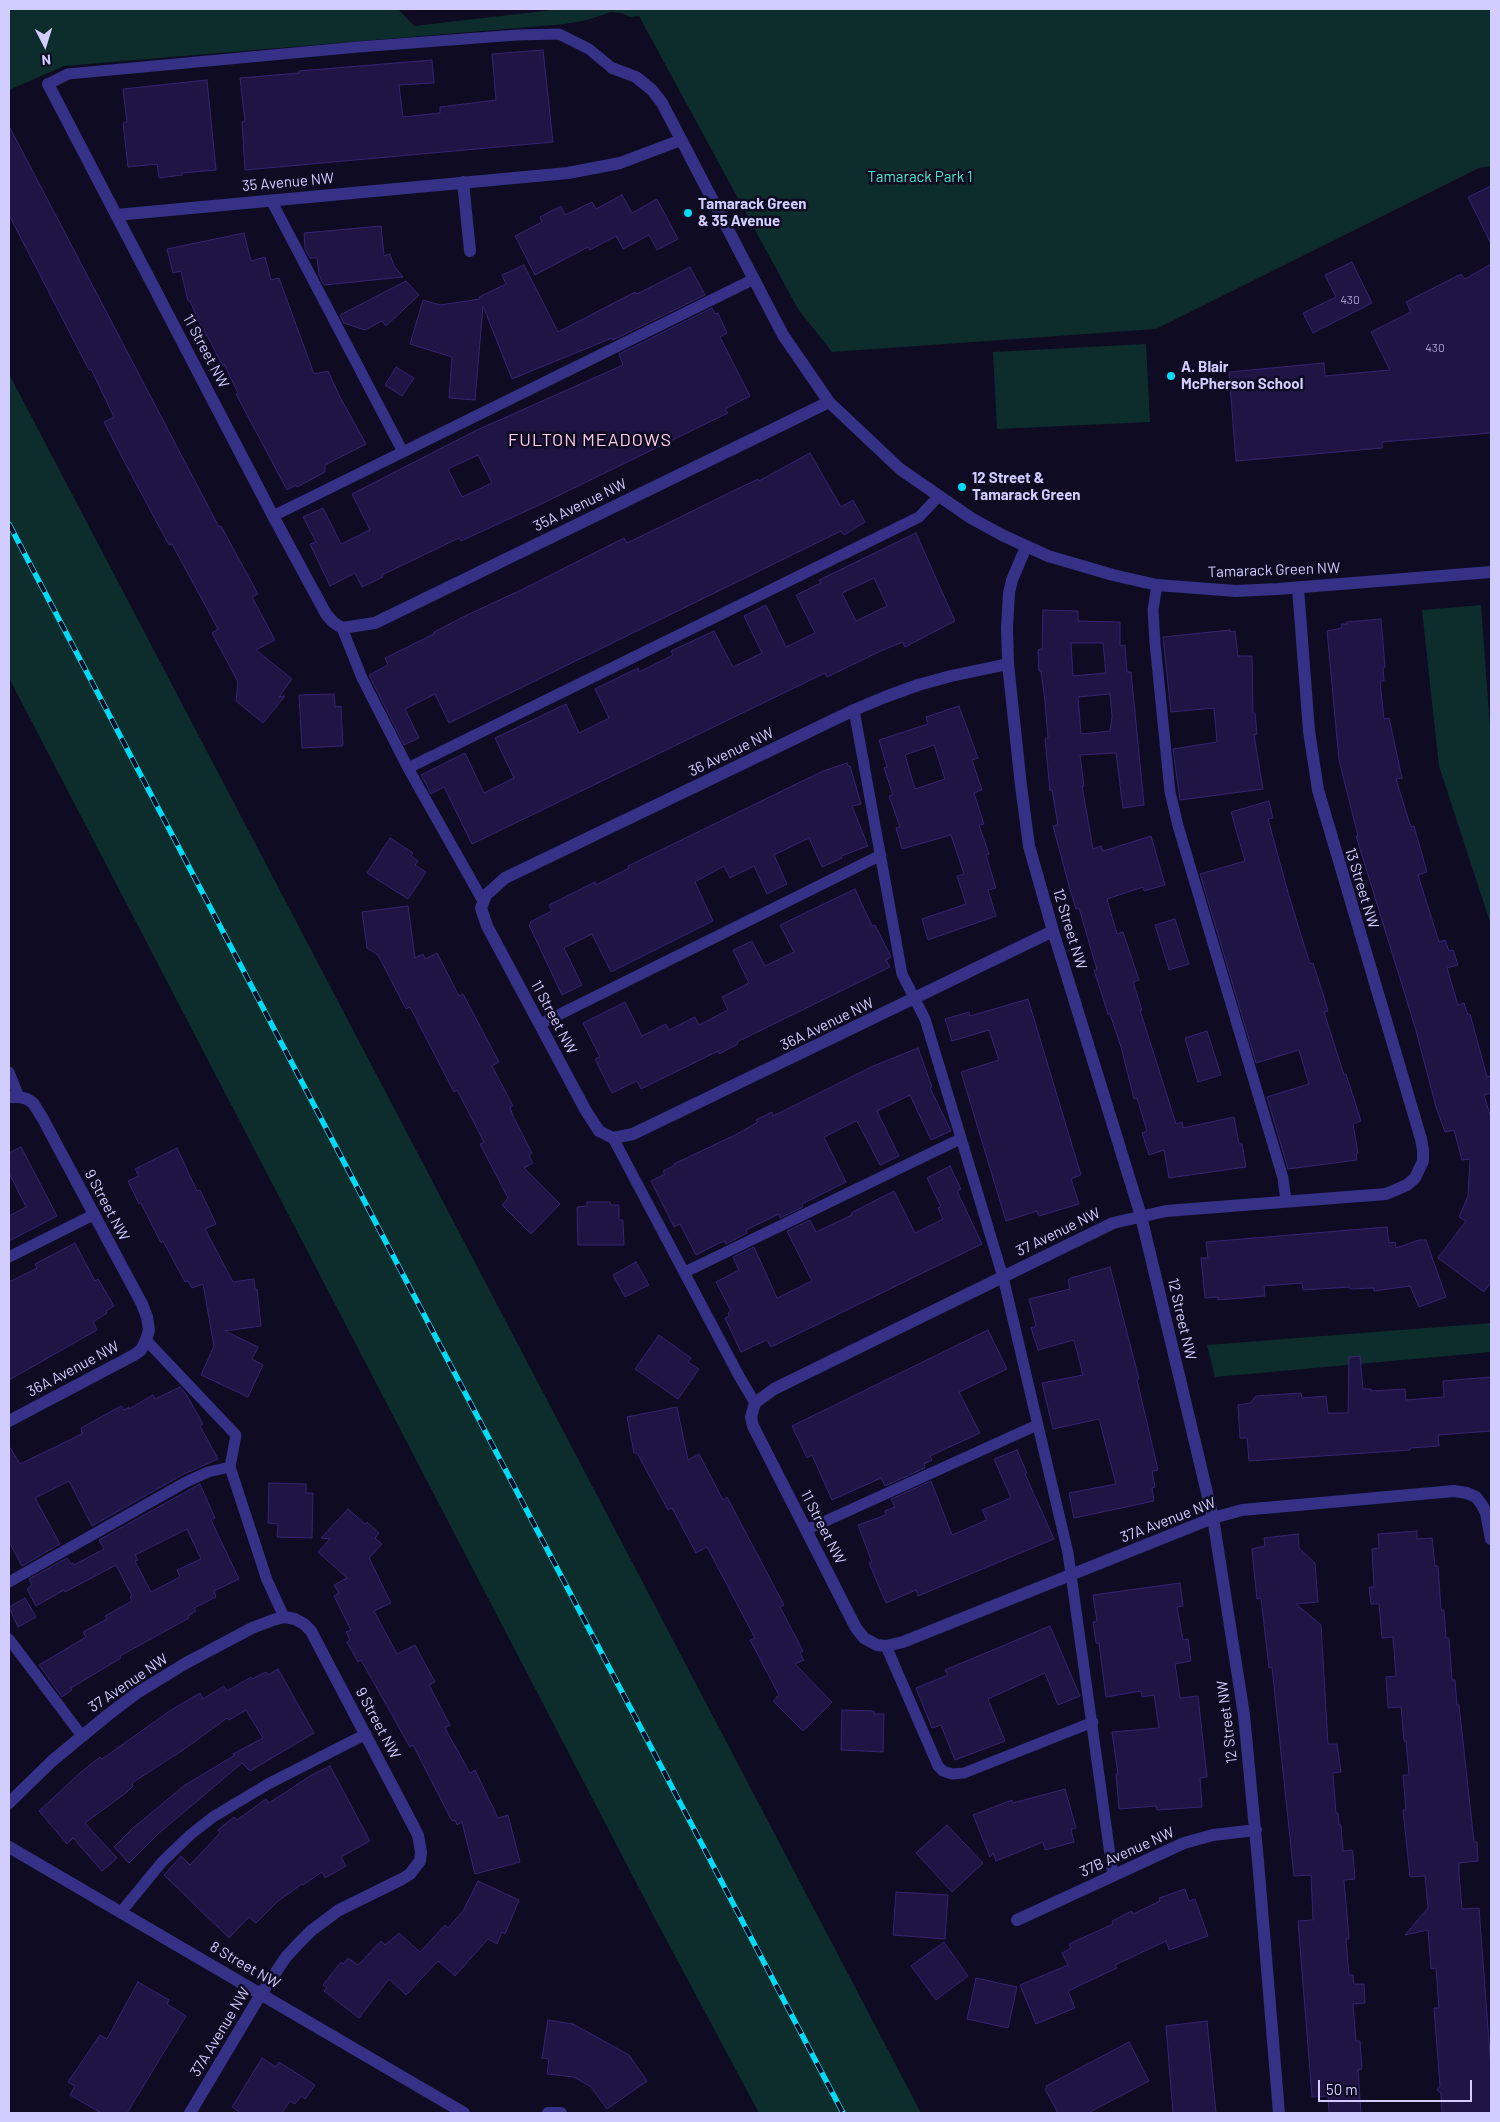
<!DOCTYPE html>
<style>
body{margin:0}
#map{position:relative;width:1500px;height:2122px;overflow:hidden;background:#0f0b22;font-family:Barlow,sans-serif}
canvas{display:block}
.frame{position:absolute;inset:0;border:10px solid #d2ccff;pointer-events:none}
.north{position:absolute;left:20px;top:20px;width:50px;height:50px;-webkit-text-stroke:4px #0f0b22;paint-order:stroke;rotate:175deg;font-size:14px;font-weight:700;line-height:20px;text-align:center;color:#d2ccff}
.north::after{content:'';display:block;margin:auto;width:18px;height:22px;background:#d2ccff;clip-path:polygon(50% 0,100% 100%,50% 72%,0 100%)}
.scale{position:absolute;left:1318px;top:2080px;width:154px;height:22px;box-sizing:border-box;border:2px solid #d2ccff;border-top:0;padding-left:6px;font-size:15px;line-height:18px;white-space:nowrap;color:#d2ccff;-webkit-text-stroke:4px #0f0b22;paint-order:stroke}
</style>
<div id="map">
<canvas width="1500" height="2122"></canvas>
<div class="frame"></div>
<div class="north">N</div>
<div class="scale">50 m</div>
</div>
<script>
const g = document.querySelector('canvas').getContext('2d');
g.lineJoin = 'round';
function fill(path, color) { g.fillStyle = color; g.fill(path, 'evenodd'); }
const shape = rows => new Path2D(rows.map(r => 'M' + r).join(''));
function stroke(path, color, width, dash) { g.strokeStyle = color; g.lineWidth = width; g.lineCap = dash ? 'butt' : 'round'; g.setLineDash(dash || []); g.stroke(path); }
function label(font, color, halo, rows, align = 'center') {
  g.font = font + ' Barlow,sans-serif'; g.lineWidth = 5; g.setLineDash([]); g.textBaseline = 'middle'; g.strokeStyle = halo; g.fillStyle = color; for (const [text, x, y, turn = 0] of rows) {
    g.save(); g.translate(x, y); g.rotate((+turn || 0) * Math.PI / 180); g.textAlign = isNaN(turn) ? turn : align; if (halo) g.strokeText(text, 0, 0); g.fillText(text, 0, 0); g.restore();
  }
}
fill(shape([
 [9,9,398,9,414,26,561,9,1491,9,1491,166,1479,168,1156,329,832,352,798,309,639,16,630,17,622,13,611,12,587,20,565,24,64,66,9,90],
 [1146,344,1150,422,997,429,993,352],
 [9,374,921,2113,759,2113,652,1913,9,678],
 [1481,605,1491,741,1491,925,1439,766,1422,610],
 [1491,1323,1491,1352,1215,1377,1207,1345]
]), '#0d2d2c');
const building = shape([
 [543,50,553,142,245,170,242,122,245,121,240,78,299,73,299,71,432,60,434,83,399,85,403,117,440,113,440,107,496,100,492,54,543,50],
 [207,80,216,170,182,173,182,175,159,178,157,164,128,167,123,123,127,122,123,89,207,80],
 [9,126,219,527,221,526,258,594,252,597,275,640,256,650,292,679,279,697,285,696,263,723,236,701,238,682,212,633,218,629,172,544,169,545,124,461,104,422,114,417,91,369,89,370,9,215,9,126],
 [1491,186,1491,244,1468,197,1491,186],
 [622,195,632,213,657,199,678,239,657,250,649,235,623,249,616,236,590,250,588,247,535,275,515,236,542,222,540,217,561,206,565,215,592,202,596,209,622,195],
 [381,226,384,256,390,254,394,266,403,277,324,285,319,275,317,258,310,258,305,249,304,233,381,226],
 [244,233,251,261,265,257,271,280,279,278,314,374,328,371,340,397,366,444,325,465,325,472,297,487,296,485,287,490,236,394,238,393,224,364,222,365,207,335,205,335,190,301,188,301,181,271,173,273,167,249,244,233],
 [1352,262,1372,303,1313,333,1303,313,1336,297,1325,275,1352,262],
 [1491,264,1491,433,1382,442,1382,448,1236,461,1229,372,1324,363,1325,376,1390,370,1371,332,1411,312,1406,302,1461,274,1465,279,1491,264],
 [524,265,558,332,635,292,636,294,641,292,690,267,705,295,613,340,612,338,512,379,483,306,475,400,449,398,452,357,410,344,423,300,440,305,480,299,479,297,506,284,502,275,524,265],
 [406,281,419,295,386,326,382,321,365,330,344,323,340,315,406,281],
 [712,308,715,314,718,313,727,333,720,337,750,396,725,409,728,413,537,506,461,541,459,538,382,575,383,577,362,587,355,573,330,586,310,544,316,542,303,517,323,508,341,544,370,530,352,494,475,431,623,365,619,354,712,308],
 [478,455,492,483,462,497,448,469,478,455],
 [396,367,414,378,402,396,385,385,396,367],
 [810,453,841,507,853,500,865,522,844,535,841,531,449,723,435,694,405,709,419,738,404,745,369,675,388,665,385,658,434,634,434,632,465,616,521,590,624,538,627,543,658,528,733,491,758,479,759,481,810,453],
 [916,533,955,621,926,636,905,647,903,642,883,650,827,677,825,673,472,844,444,787,431,794,425,782,421,775,465,753,484,793,514,778,495,738,566,704,579,733,609,718,595,689,638,668,639,672,673,655,671,651,714,631,733,667,762,653,744,616,766,605,786,647,815,633,796,595,821,583,819,580,916,533],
 [874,578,887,606,856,621,842,593,874,578],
 [1043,610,1078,611,1078,621,1120,622,1120,646,1125,645,1127,672,1131,672,1144,805,1123,808,1116,753,1080,755,1084,786,1082,786,1093,849,1101,846,1103,851,1151,836,1165,885,1144,891,1143,887,1107,899,1117,934,1123,932,1139,980,1133,982,1142,1010,1140,1010,1176,1124,1182,1122,1183,1128,1234,1117,1239,1144,1242,1144,1246,1167,1169,1178,1164,1150,1149,1155,1142,1133,1147,1131,1137,1098,1134,1099,1121,1047,1110,1014,1108,1014,1094,970,1097,970,1079,908,1076,909,1069,886,1053,826,1058,825,1052,790,1050,791,1045,739,1048,738,1045,701,1041,671,1039,671,1038,650,1042,649,1043,610],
 [1071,643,1103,643,1106,673,1073,676,1071,643],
 [1110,694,1112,717,1110,731,1081,734,1078,697,1110,694],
 [1381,619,1385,667,1383,668,1384,681,1380,681,1384,719,1389,718,1402,778,1396,779,1407,815,1411,827,1414,826,1427,872,1418,875,1439,942,1445,940,1449,951,1453,950,1458,965,1447,968,1458,1005,1464,1003,1468,1015,1470,1014,1487,1077,1491,1076,1491,1093,1484,1095,1491,1118,1491,1282,1484,1292,1438,1258,1466,1221,1459,1217,1468,1196,1470,1159,1462,1160,1454,1130,1445,1132,1436,1107,1415,1027,1356,836,1358,836,1339,760,1327,631,1342,628,1341,624,1347,624,1347,622,1381,619],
 [1230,630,1231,632,1235,631,1238,656,1252,656,1253,713,1255,713,1257,734,1254,735,1263,789,1180,800,1173,749,1217,742,1214,708,1171,712,1163,637,1230,630],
 [334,694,335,707,341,706,343,746,302,748,299,695,334,694],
 [959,706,978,758,972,760,982,790,974,793,984,824,979,825,989,854,986,855,996,888,988,890,996,916,928,940,922,919,966,904,957,876,964,874,951,835,902,849,896,828,900,827,889,796,893,795,884,768,887,767,879,740,928,724,926,717,959,706],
 [934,745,945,779,915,789,905,755,934,745],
 [847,763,848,766,850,766,861,804,852,806,868,846,841,856,842,858,822,867,809,838,774,855,787,884,767,894,754,866,730,878,724,866,695,882,713,921,611,972,592,934,564,948,582,985,562,995,529,925,531,923,530,922,552,911,549,905,595,882,596,885,629,868,628,866,823,771,847,763],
 [1269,801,1273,818,1268,819,1289,896,1310,964,1313,963,1324,997,1328,1011,1324,1012,1344,1075,1346,1074,1361,1121,1353,1124,1358,1153,1356,1154,1357,1160,1288,1169,1267,1097,1309,1084,1299,1050,1256,1063,1200,874,1245,861,1231,812,1269,801],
 [390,838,413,853,411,856,418,861,415,865,426,872,408,899,367,873,390,838],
 [855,889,872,926,875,925,891,957,886,960,890,967,737,1042,738,1044,719,1054,718,1051,641,1089,637,1081,612,1093,595,1059,600,1057,583,1023,625,1002,642,1036,666,1024,669,1030,695,1017,699,1025,728,1010,722,997,749,983,733,950,752,941,765,966,794,952,780,925,855,889],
 [408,906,415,958,423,954,425,959,437,953,459,996,463,994,499,1062,492,1066,513,1106,510,1107,513,1116,532,1153,529,1155,533,1163,524,1168,560,1204,531,1234,502,1205,508,1198,480,1144,484,1142,457,1090,454,1092,410,1007,406,1009,378,955,367,948,362,912,408,906],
 [1175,919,1189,964,1169,970,1155,925,1175,919],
 [1028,999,1081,1175,1071,1179,1079,1204,1039,1216,1037,1211,1006,1221,961,1072,999,1060,989,1030,952,1041,945,1019,969,1012,970,1016,1028,999],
 [1207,1031,1221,1075,1198,1082,1185,1038,1207,1031],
 [918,1048,932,1087,930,1088,951,1131,931,1140,910,1095,877,1111,899,1156,880,1165,857,1121,854,1122,824,1137,846,1182,802,1204,803,1207,780,1218,779,1214,746,1230,747,1233,726,1244,725,1241,719,1243,696,1255,680,1224,674,1227,651,1181,665,1174,663,1171,675,1165,674,1164,737,1134,758,1122,756,1120,772,1112,773,1116,871,1067,918,1048],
 [21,1147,57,1216,9,1241,9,1216,26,1207,9,1173,9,1153,21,1147],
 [177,1148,197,1191,200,1190,216,1224,205,1229,233,1282,254,1279,255,1290,257,1289,261,1326,225,1331,258,1347,252,1359,263,1365,248,1397,201,1375,214,1346,203,1284,192,1288,188,1281,185,1282,163,1241,161,1243,141,1203,139,1204,128,1181,139,1176,135,1169,177,1148],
 [950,1166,961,1189,957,1191,982,1244,771,1347,767,1340,741,1352,725,1318,729,1316,728,1313,731,1311,716,1282,739,1270,733,1257,754,1247,777,1298,812,1281,787,1231,810,1220,816,1232,852,1215,851,1213,894,1191,915,1233,943,1219,938,1208,941,1207,927,1178,950,1166],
 [587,1202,610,1202,611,1205,619,1205,619,1220,623,1220,624,1245,578,1245,577,1207,587,1206,587,1202],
 [1387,1227,1389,1243,1395,1242,1396,1248,1419,1240,1426,1240,1446,1297,1419,1307,1410,1286,1374,1291,1374,1288,1350,1289,1350,1287,1303,1290,1302,1283,1264,1286,1265,1296,1218,1300,1218,1297,1205,1298,1201,1258,1208,1258,1206,1242,1387,1227],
 [75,1243,95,1281,98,1279,114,1306,106,1311,107,1313,93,1322,97,1330,9,1380,9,1282,37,1268,35,1264,75,1243],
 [636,1262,649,1285,625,1297,613,1275,636,1262],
 [1110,1267,1139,1379,1137,1380,1158,1470,1152,1471,1155,1487,1152,1488,1154,1501,1074,1518,1069,1493,1116,1484,1099,1419,1053,1429,1042,1383,1083,1375,1074,1340,1038,1350,1031,1328,1036,1326,1029,1299,1070,1289,1068,1280,1071,1278,1110,1267],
 [988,1330,1007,1369,959,1392,980,1433,930,1456,932,1460,924,1464,925,1468,885,1486,881,1478,832,1500,812,1455,807,1458,792,1426,988,1330],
 [659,1335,691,1358,688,1362,699,1369,678,1399,635,1369,659,1335],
 [1360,1356,1363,1389,1371,1389,1371,1391,1405,1389,1406,1400,1444,1397,1443,1381,1491,1377,1491,1431,1438,1435,1439,1446,1410,1448,1410,1450,1249,1461,1247,1438,1240,1438,1238,1405,1250,1403,1256,1396,1301,1393,1302,1398,1326,1396,1328,1413,1348,1413,1349,1357,1360,1356],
 [180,1387,186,1394,203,1424,200,1426,218,1459,182,1475,92,1526,69,1481,35,1498,60,1544,22,1566,9,1542,9,1446,20,1464,82,1434,81,1428,121,1406,124,1410,129,1407,129,1409,153,1395,155,1399,180,1387],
 [677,1407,688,1460,699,1454,723,1500,727,1497,784,1605,780,1607,803,1651,800,1653,804,1660,795,1664,832,1702,803,1731,773,1701,779,1695,750,1640,755,1638,707,1547,696,1553,672,1508,668,1510,637,1453,634,1453,627,1417,677,1407],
 [1017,1450,1027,1473,1025,1474,1054,1539,918,1596,916,1590,886,1603,869,1563,872,1562,858,1525,886,1515,885,1511,895,1507,891,1499,931,1481,952,1535,987,1520,982,1510,1011,1498,994,1459,1017,1450],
 [269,1483,306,1484,306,1493,313,1493,312,1538,277,1537,278,1524,268,1523,269,1483],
 [200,1484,215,1518,211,1520,239,1579,214,1591,216,1597,194,1608,196,1611,188,1616,189,1618,120,1656,121,1658,71,1688,72,1690,62,1697,39,1665,86,1637,83,1632,107,1619,105,1616,132,1601,130,1597,132,1596,116,1565,65,1592,64,1590,36,1606,27,1589,32,1585,29,1579,67,1558,71,1564,73,1563,74,1565,104,1549,99,1540,200,1484],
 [187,1529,201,1559,177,1570,180,1577,151,1592,135,1561,138,1560,135,1555,187,1529],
 [348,1509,365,1524,367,1522,379,1533,375,1538,382,1544,369,1558,391,1603,374,1611,397,1654,415,1645,435,1682,429,1685,450,1725,445,1728,470,1773,475,1770,498,1818,508,1815,520,1862,475,1874,462,1822,457,1825,455,1820,452,1821,413,1745,410,1747,361,1660,358,1662,347,1642,350,1640,346,1632,351,1630,334,1596,339,1593,334,1585,347,1578,318,1552,330,1539,321,1538,348,1509],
 [1417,1531,1417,1539,1432,1538,1435,1566,1438,1566,1441,1610,1444,1610,1446,1638,1449,1638,1452,1680,1455,1680,1457,1705,1459,1705,1474,1842,1477,1842,1478,1861,1459,1863,1459,1874,1462,1909,1479,1908,1491,2068,1491,2113,1442,2113,1441,2093,1437,2090,1440,2086,1434,2008,1439,2008,1436,1968,1431,1969,1428,1930,1405,1935,1428,1908,1425,1876,1410,1877,1403,1810,1406,1810,1403,1775,1409,1775,1406,1741,1404,1741,1401,1707,1388,1708,1386,1677,1396,1676,1393,1637,1382,1638,1379,1604,1371,1604,1369,1587,1374,1587,1372,1549,1379,1548,1378,1534,1417,1531],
 [1298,1534,1299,1548,1315,1563,1318,1602,1296,1604,1321,1625,1328,1744,1337,1744,1341,1772,1333,1773,1336,1813,1338,1813,1339,1825,1341,1825,1343,1851,1352,1850,1353,1853,1355,1879,1344,1880,1349,1939,1346,1939,1349,1975,1353,1975,1354,1984,1364,1984,1365,2003,1353,2004,1356,2041,1360,2041,1362,2069,1358,2070,1361,2113,1329,2113,1328,2096,1312,2097,1298,1921,1313,1920,1311,1875,1294,1876,1272,1667,1269,1668,1261,1598,1257,1599,1254,1571,1252,1549,1265,1546,1264,1538,1298,1534],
 [1180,1583,1183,1606,1177,1607,1183,1640,1188,1639,1191,1661,1175,1664,1180,1698,1198,1696,1207,1777,1200,1778,1202,1807,1157,1810,1156,1806,1119,1809,1116,1774,1118,1774,1112,1732,1159,1728,1154,1695,1142,1697,1141,1691,1106,1697,1099,1643,1096,1643,1093,1622,1097,1622,1093,1595,1180,1583],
 [25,1598,36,1617,18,1627,9,1607,25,1598],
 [1050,1626,1080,1696,1058,1705,1045,1673,988,1699,1005,1741,955,1760,941,1725,932,1728,916,1688,948,1675,945,1670,1050,1626],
 [278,1669,314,1733,250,1771,242,1763,158,1834,129,1863,114,1847,133,1828,185,1785,235,1755,233,1754,263,1738,246,1710,229,1720,227,1718,186,1748,132,1783,133,1786,126,1793,85,1823,117,1858,102,1871,73,1838,67,1844,39,1811,81,1772,100,1757,102,1759,171,1710,200,1693,203,1699,224,1686,227,1691,251,1677,252,1679,266,1672,268,1675,278,1669],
 [842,1710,874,1711,874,1714,884,1714,883,1752,841,1750,842,1710],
 [330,1766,370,1841,341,1857,346,1866,325,1878,322,1872,303,1885,302,1884,278,1901,256,1923,249,1917,229,1938,164,1875,181,1856,190,1865,220,1833,218,1830,234,1817,237,1820,266,1799,269,1803,310,1776,330,1766],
 [1065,1789,1076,1828,1071,1829,1074,1842,1045,1850,1043,1842,996,1861,993,1853,990,1857,973,1815,1012,1800,1013,1803,1065,1789],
 [947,1825,983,1863,952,1892,916,1853,947,1825],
 [478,1881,519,1900,505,1934,502,1932,497,1944,488,1939,455,1976,438,1961,406,1995,389,1979,359,2018,324,1991,327,1988,323,1985,341,1962,343,1964,348,1958,358,1965,381,1941,385,1945,399,1933,420,1952,445,1925,448,1928,463,1911,478,1881],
 [1185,1889,1189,1901,1195,1899,1208,1936,1169,1950,1166,1941,1115,1965,1117,1968,1068,1991,1075,2008,1036,2024,1020,1985,1068,1965,1062,1953,1071,1948,1069,1944,1113,1924,1112,1921,1132,1911,1133,1914,1160,1901,1159,1898,1185,1889],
 [896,1892,948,1895,945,1939,893,1935,896,1892],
 [944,1942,968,1976,936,2000,911,1966,944,1942],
 [976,1978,1017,1987,1008,2028,967,2019,976,1978],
 [138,1982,169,2000,167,2004,186,2016,127,2113,101,2113,70,2095,75,2086,68,2082,100,2035,107,2039,138,1982],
 [548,2020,573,2024,629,2055,647,2081,607,2109,591,2087,574,2077,547,2074,549,2059,542,2058,548,2020],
 [1207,2021,1216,2113,1173,2113,1166,2026,1207,2021],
 [1129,2042,1149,2081,1088,2113,1058,2113,1045,2089,1047,2088,1046,2086,1129,2042],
 [262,2058,276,2067,279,2062,315,2085,305,2099,301,2096,295,2104,290,2101,282,2113,241,2113,232,2107,262,2058]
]);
fill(building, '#1f1545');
stroke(building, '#352473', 1);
stroke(shape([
 [48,84,68,74,358,47,517,35,559,34,589,49,612,68],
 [271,200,403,452],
 [273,516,754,279],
 [1157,585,1153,610,1155,643,1170,792,1178,826,1283,1178,1286,1201],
 [342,628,362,678,408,768,483,901],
 [854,710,902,974,925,1019,1003,1277,1068,1553,1113,1876],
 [408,768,919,517,938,497],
 [540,1024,881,855],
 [9,1072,19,1097],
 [613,1138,739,1376,755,1403],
 [9,1257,93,1215],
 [685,1272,960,1139],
 [146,1340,236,1435,230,1467,267,1580,284,1617],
 [806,1530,1037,1425],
 [9,1582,186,1482,208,1472,230,1467],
 [9,1639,82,1736],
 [886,1646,938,1766,943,1771,952,1774,964,1773,1093,1722],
 [121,1912,162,1862,190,1835,213,1817,268,1784,366,1734]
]), '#353186', 11);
stroke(shape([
 [612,68,636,77,652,90,662,103,783,335,829,402,900,469,971,518,1002,535,1048,556,1113,575,1157,585,1236,591,1278,589,1491,572],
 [48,84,273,516,326,614,333,622,342,628,375,623,829,402],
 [463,182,470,251],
 [116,215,568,173,620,163,681,140],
 [1026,547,1012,580,1009,593,1007,627,1008,664,1021,786,1029,846,1053,931,1141,1216,1213,1518,1244,1715,1258,1861,1279,2113],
 [1298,588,1309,731,1318,790,1421,1139,1423,1150,1423,1161,1415,1178,1407,1185,1386,1194,1166,1211,1113,1223,774,1389,755,1403,751,1417,753,1426,856,1628,864,1638,877,1645,886,1646,903,1642,1213,1518,1242,1510,1454,1491,1467,1493,1476,1497,1482,1505,1486,1513,1491,1539],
 [1008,664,951,676,918,685,885,697,854,710,505,878,486,895,481,908,487,926,586,1111,599,1131,613,1138,633,1134,1053,931],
 [9,1097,19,1097,27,1099,33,1103,43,1119,142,1304,147,1317,149,1330,146,1340,141,1350,134,1355,9,1421],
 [9,1803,52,1761,109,1714,137,1693,186,1663,252,1628,273,1620,284,1617,295,1619,304,1624,311,1631,418,1835,421,1852,420,1861,410,1874,402,1879,339,1910,312,1930,299,1943,286,1957,261,1994,190,2113],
 [9,1847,464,2113],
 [1017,1920,1184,1843,1213,1835,1256,1830],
 [548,2113,561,2113]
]), '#353186', 12);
const rail = shape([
 [9,524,843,2113]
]);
stroke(rail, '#00dbf7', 5.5);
stroke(rail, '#0f0b22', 4, [11]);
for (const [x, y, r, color] of [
 [688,213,5,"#00dbf7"],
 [1171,376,5,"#00dbf7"],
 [962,487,5,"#00dbf7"]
]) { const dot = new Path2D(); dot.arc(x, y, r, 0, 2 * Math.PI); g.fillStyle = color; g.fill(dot); stroke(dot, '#0f0b22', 2); }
label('12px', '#a59ed0', null, [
 ["430",1350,300],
 ["430",1435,348]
]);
label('15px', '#4bebc6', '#0f0b22', [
 ["Tamarack Park 1",920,177]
]);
label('15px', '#d2ccff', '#0f0b22', [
 ["35 Avenue NW",288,182,-5],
 ["11 Street NW",206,351,62],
 ["35A Avenue NW",580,505,-26],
 ["Tamarack Green NW",1274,570,-2],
 ["36 Avenue NW",731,752,-26],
 ["13 Street NW",1362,888,73],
 ["12 Street NW",1070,929,73],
 ["11 Street NW",554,1017,62],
 ["36A Avenue NW",827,1024,-26],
 ["9 Street NW",107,1205,62],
 ["37 Avenue NW",1058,1232,-26],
 ["12 Street NW",1182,1319,77],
 ["36A Avenue NW",73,1369,-28],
 ["37A Avenue NW",1168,1520,-21],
 ["11 Street NW",823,1527,63],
 ["37 Avenue NW",128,1683,-34],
 ["12 Street NW",1227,1722,-97],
 ["9 Street NW",378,1723,62],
 ["37B Avenue NW",1127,1852,-24],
 ["8 Street NW",245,1965,30],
 ["37A Avenue NW",220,2032,-59]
]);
label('bold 15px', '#d2ccff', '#0f0b22', [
 ["Tamarack Green",698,204],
 ["& 35 Avenue",698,221],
 ["A. Blair",1181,367],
 ["McPherson School",1181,384],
 ["12 Street &",972,478],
 ["Tamarack Green",972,495]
], 'left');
g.letterSpacing = '1px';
label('18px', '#ffceec', '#0f0b22', [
 ["FULTON MEADOWS",590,440]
]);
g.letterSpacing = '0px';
</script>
